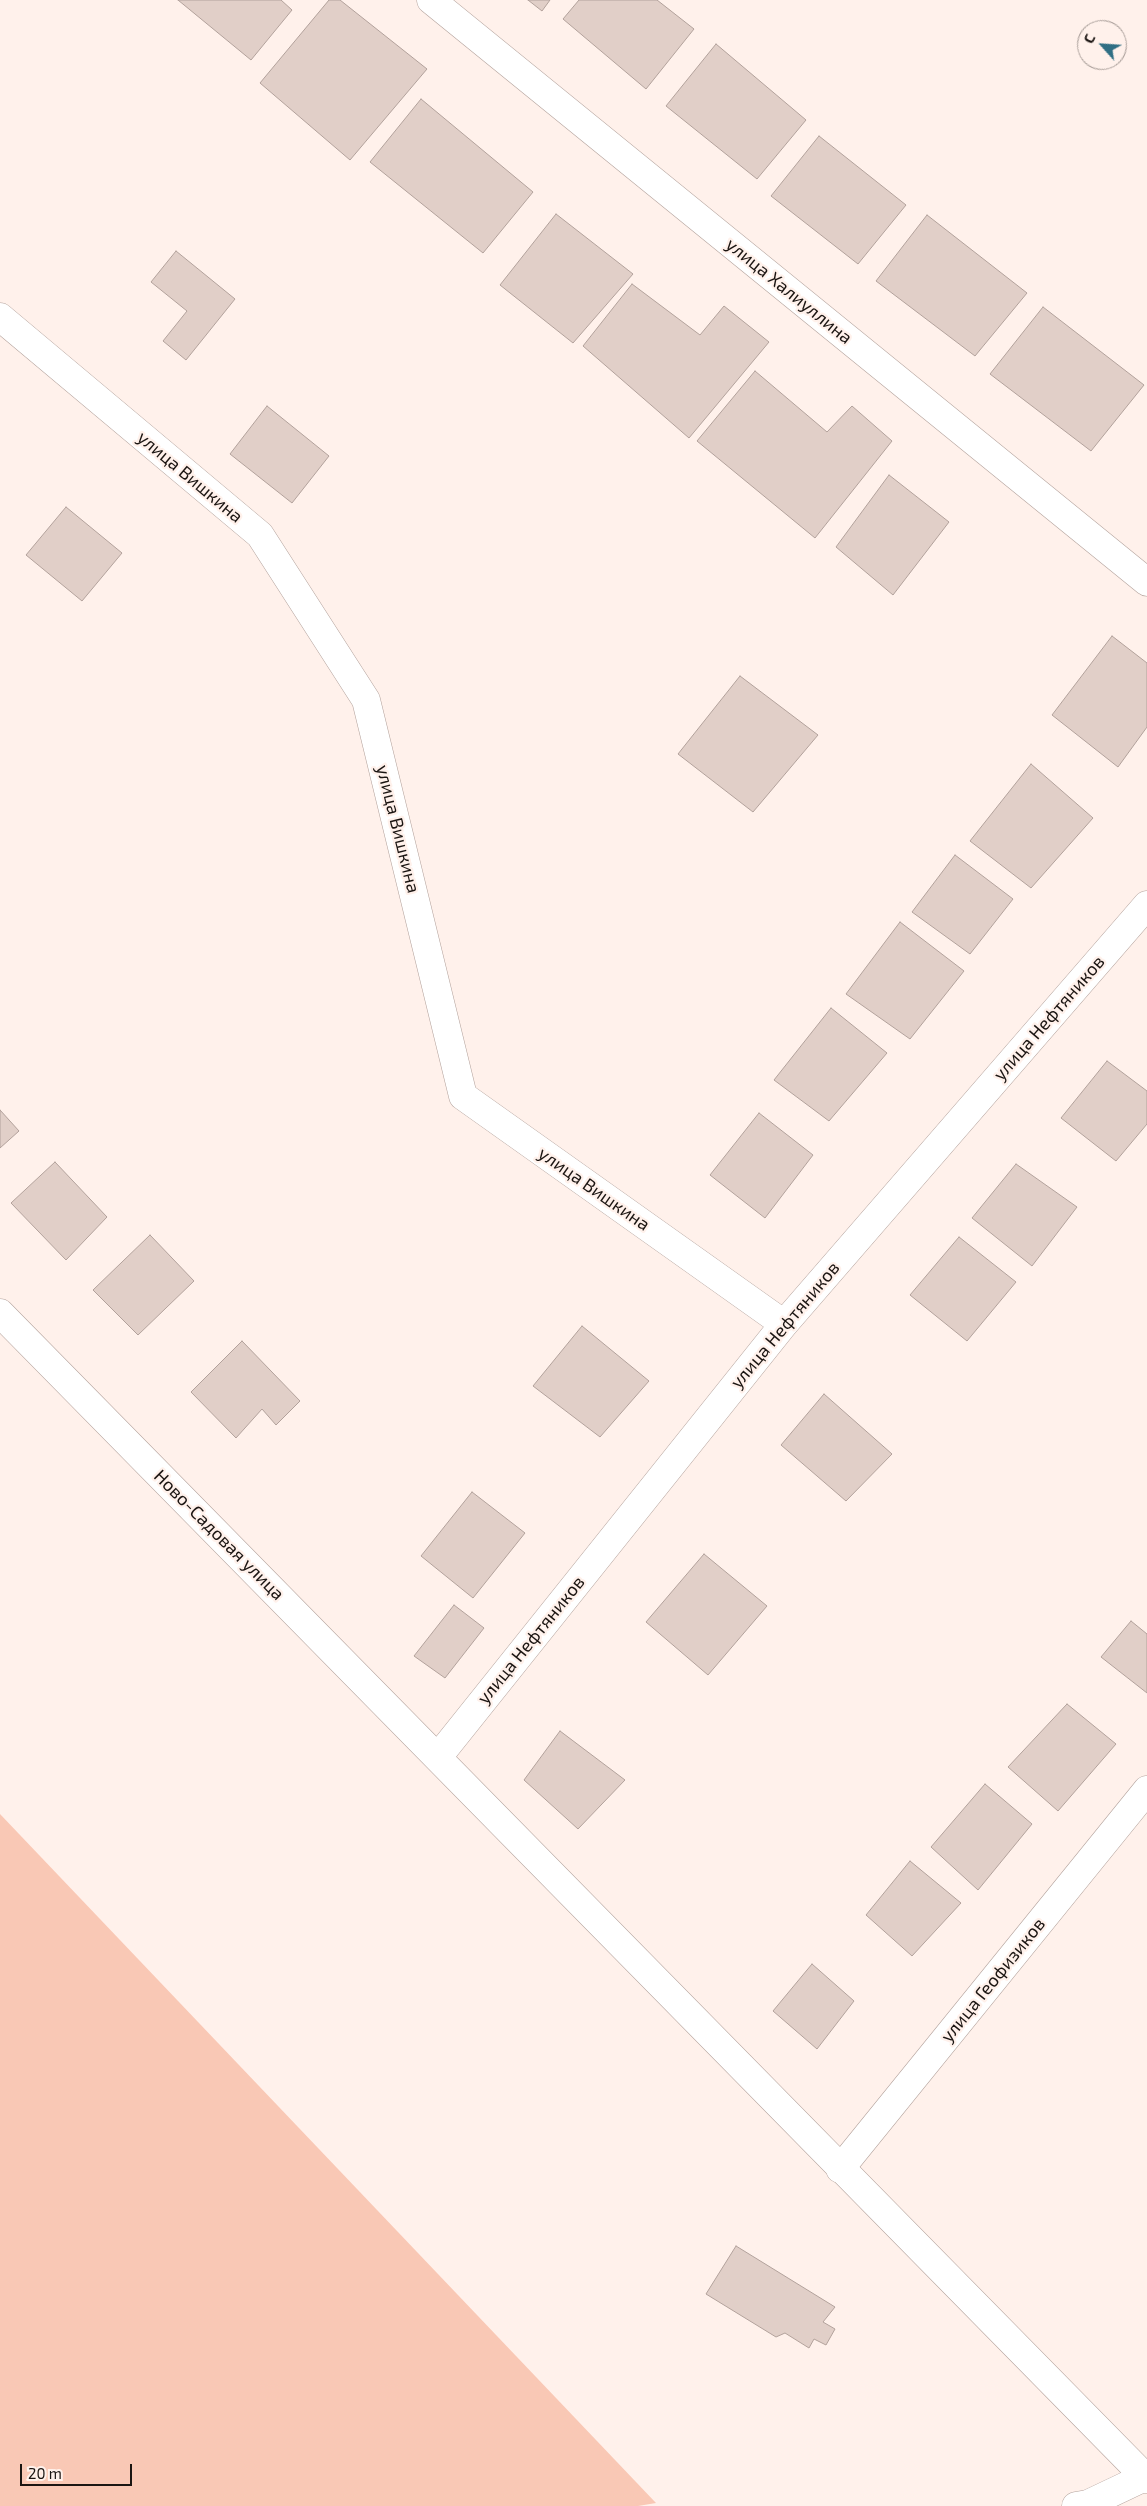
<!DOCTYPE html>
<meta charset="utf-8">
<style>
body{margin:0}
#map{position:relative;width:1147px;height:2506px;overflow:hidden;background:#fff1eb;font-family:"Exo 2",sans-serif}
canvas{display:block}
.north{position:absolute;left:1077px;top:20px;width:50px;height:50px;box-sizing:border-box;background:#fff1eb;border:1px solid #a49994;border-radius:50%;rotate:296deg;font-size:14px;font-weight:700;line-height:20px;text-align:center;color:#1b1512}
.north::after{content:'';display:block;margin:auto;width:18px;height:22px;background:#306f84;clip-path:polygon(50% 0,100% 100%,50% 72%,0 100%)}
.scale{position:absolute;left:20px;top:2464px;width:112px;height:22px;box-sizing:border-box;border:2px solid #1b1512;border-top:0;padding-left:6px;font-size:15px;line-height:18px;white-space:nowrap;color:#1b1512;-webkit-text-stroke:4px #fff1eb;paint-order:stroke}
</style>
<div id="map">
<canvas width="1147" height="2506"></canvas>
<div class="north">С</div>
<div class="scale">20 m</div>
</div>
<script>
const g = document.querySelector('canvas').getContext('2d');
g.lineJoin = 'round';
function fill(path, color) { g.fillStyle = color; g.fill(path, 'evenodd'); }
const shape = rows => new Path2D(rows.map(r => 'M' + r).join(''));
function stroke(path, color, width, dash) { g.strokeStyle = color; g.lineWidth = width; g.lineCap = dash ? 'butt' : 'round'; g.setLineDash(dash || []); g.stroke(path); }
function label(font, color, halo, rows, align = 'center') {
  g.font = font + ' "Exo 2",sans-serif'; g.lineWidth = 4.5; g.setLineDash([]); g.textBaseline = 'middle'; g.strokeStyle = halo; g.fillStyle = color; for (const [text, x, y, turn = 0] of rows) {
    g.save(); g.translate(x, y); g.rotate((+turn || 0) * Math.PI / 180); g.textAlign = isNaN(turn) ? turn : align; if (halo) g.strokeText(text, 0, 0); g.fillText(text, 0, 0); g.restore();
  }
}
fill(shape([
 [0,1814,656,2503,638,2506,0,2506]
]), '#f9c8b5');
const building = shape([
 [178,0,281,0,292,10,251,60,178,0],
 [329,0,340,0,427,69,350,160,260,83,329,0],
 [528,0,550,0,542,11,528,0],
 [579,0,657,0,694,29,646,89,563,19,579,0],
 [716,44,806,120,757,179,666,106,716,44],
 [421,99,533,192,483,253,370,162,421,99],
 [819,136,906,205,858,264,771,196,819,136],
 [556,214,633,274,573,343,500,285,556,214],
 [927,215,1027,293,975,356,876,281,927,215],
 [176,251,235,299,186,360,163,341,187,311,151,282,176,251],
 [632,284,700,335,724,306,769,342,689,438,583,346,632,284],
 [1043,307,1144,385,1091,451,990,374,1043,307],
 [755,371,827,432,852,406,892,441,815,538,697,441,755,371],
 [267,406,329,456,292,503,230,454,267,406],
 [889,475,949,522,893,595,836,547,889,475],
 [66,507,122,553,82,601,26,555,66,507],
 [1112,636,1147,663,1147,727,1118,767,1052,715,1112,636],
 [740,676,818,735,753,812,678,754,740,676],
 [1031,764,1093,818,1031,888,970,841,1031,764],
 [955,855,1013,899,970,954,912,912,955,855],
 [900,922,964,971,910,1039,846,994,900,922],
 [831,1008,887,1053,829,1121,774,1080,831,1008],
 [1107,1061,1147,1091,1147,1124,1116,1161,1061,1118,1107,1061],
 [0,1110,19,1131,0,1148,0,1110],
 [759,1113,813,1155,765,1218,710,1175,759,1113],
 [55,1162,107,1217,66,1260,11,1203,55,1162],
 [1016,1164,1077,1207,1032,1266,972,1218,1016,1164],
 [150,1235,194,1281,138,1335,93,1290,150,1235],
 [959,1237,1016,1282,967,1341,910,1295,959,1237],
 [582,1326,649,1381,600,1437,533,1386,582,1326],
 [242,1341,300,1401,276,1425,262,1409,236,1438,191,1392,242,1341],
 [824,1394,892,1454,846,1501,781,1445,824,1394],
 [472,1492,525,1533,473,1598,421,1556,472,1492],
 [704,1554,767,1606,708,1675,646,1622,704,1554],
 [454,1605,484,1628,445,1678,414,1656,454,1605],
 [1131,1621,1147,1634,1147,1693,1101,1657,1131,1621],
 [1067,1704,1116,1744,1058,1811,1008,1767,1067,1704],
 [560,1731,625,1780,578,1829,524,1780,560,1731],
 [985,1784,1032,1824,978,1890,931,1847,985,1784],
 [910,1861,961,1903,912,1956,866,1915,910,1861],
 [812,1964,854,2001,817,2049,773,2011,812,1964],
 [736,2246,835,2307,823,2322,835,2329,826,2345,814,2339,809,2348,785,2333,776,2337,706,2294,736,2246]
]);
fill(building, '#e1cfc8');
stroke(building, '#b2a19b', 1);
const street = shape([
 [0,317,260,535,366,700,463,1096,784,1324],
 [0,1313,1147,2479],
 [438,1757,784,1324,1147,905],
 [840,2169,1147,1790],
 [1076,2506,1088,2504,1145,2477]
]);
const secondary = shape([
 [431,0,1147,582]
]);
stroke(street, '#b3a29c', 29);
stroke(secondary, '#b3a29c', 29);
stroke(street, '#fff', 28);
stroke(secondary, '#fff', 28);
label('18px', '#1b1512', '#fff1eb', [
 ["улица Халиуллина",789,291,39],
 ["улица Вишкина",190,477,40],
 ["улица Вишкина",398,829,76],
 ["улица Нефтяников",1049,1018,-49],
 ["улица Вишкина",594,1189,35],
 ["улица Нефтяников",785,1325,-50],
 ["Ново-Садовая улица",219,1535,45],
 ["улица Нефтяников",531,1640,-51],
 ["улица Геофизиков",993,1980,-51]
]);
</script>
